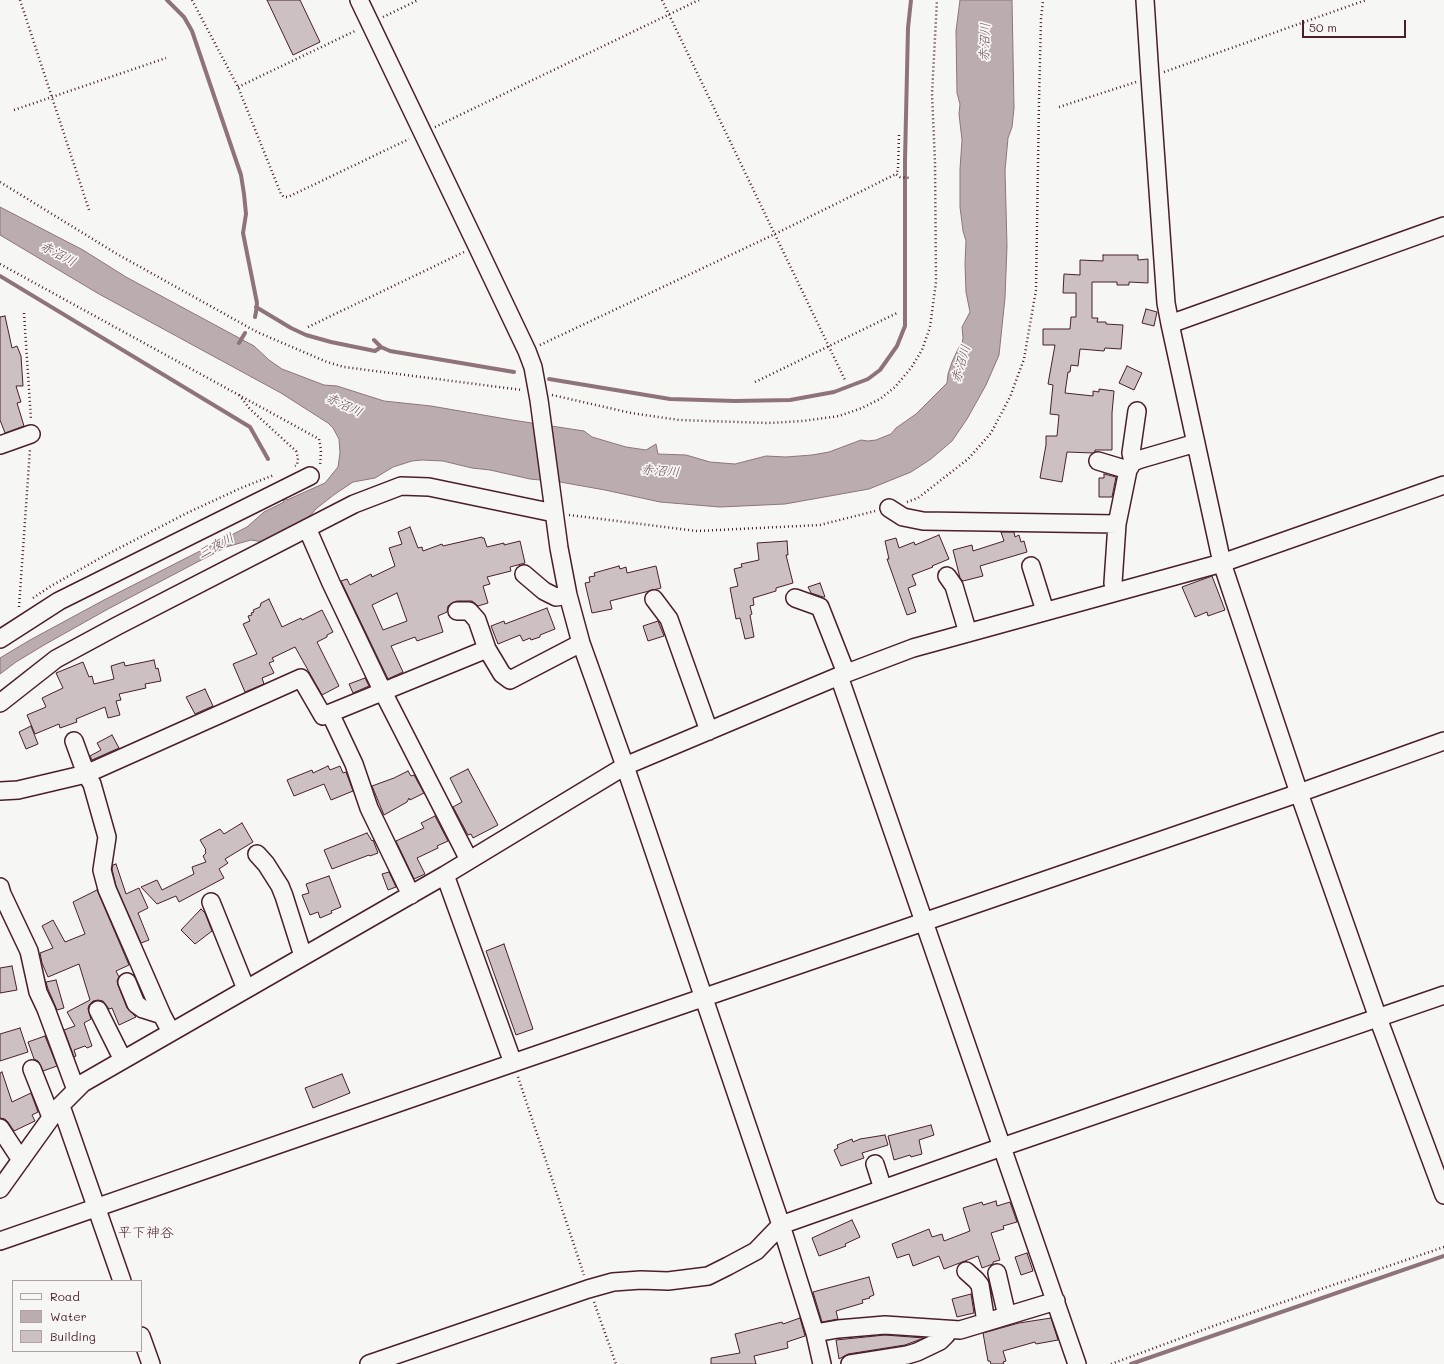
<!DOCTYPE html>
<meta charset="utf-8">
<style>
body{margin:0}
#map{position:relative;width:1444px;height:1364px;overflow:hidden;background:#f6f6f2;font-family:Mali,sans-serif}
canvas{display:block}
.legend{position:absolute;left:12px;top:1280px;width:130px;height:72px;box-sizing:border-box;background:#f6f6f2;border:1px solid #b1a0a2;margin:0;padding:5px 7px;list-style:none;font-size:12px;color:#4a1f2b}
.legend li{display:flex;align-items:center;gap:8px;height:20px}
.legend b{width:20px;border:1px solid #b1a0a2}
.scale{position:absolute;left:1302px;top:20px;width:104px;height:18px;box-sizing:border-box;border:2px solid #4a1f2b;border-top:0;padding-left:5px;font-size:12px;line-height:14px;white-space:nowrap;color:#4a1f2b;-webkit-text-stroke:3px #f6f6f2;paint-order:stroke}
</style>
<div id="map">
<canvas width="1444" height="1364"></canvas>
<ul class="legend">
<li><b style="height:5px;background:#f6f6f2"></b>Road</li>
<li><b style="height:11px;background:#bbadae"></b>Water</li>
<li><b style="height:11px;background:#ccc1c0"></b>Building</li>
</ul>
<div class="scale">50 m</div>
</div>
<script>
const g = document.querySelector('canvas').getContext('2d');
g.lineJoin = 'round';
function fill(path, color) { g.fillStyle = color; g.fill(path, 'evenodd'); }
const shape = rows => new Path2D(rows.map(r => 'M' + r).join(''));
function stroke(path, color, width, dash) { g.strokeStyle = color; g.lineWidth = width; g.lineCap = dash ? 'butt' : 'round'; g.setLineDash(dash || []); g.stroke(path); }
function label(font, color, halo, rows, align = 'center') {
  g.font = font + ' Mali,"Klee One",sans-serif'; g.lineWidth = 3.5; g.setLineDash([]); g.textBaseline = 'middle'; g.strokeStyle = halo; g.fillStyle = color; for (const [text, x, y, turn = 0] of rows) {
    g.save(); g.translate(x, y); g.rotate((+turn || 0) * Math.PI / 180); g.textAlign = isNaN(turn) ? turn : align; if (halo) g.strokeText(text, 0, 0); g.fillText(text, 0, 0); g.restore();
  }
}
const water = shape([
 [960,0,1012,0,1014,108,1012,127,1008,138,1005,170,1007,246,1005,298,999,355,986,385,967,419,952,441,931,459,911,472,869,489,785,504,720,507,660,502,605,490,560,482,530,479,490,470,472,468,443,461,422,460,412,461,393,467,375,478,353,482,335,494,317,508,307,519,264,542,251,540,226,547,108,609,44,645,16,662,0,674,0,658,30,640,104,600,247,527,264,512,284,502,283,499,286,497,287,500,325,483,338,467,340,453,339,439,333,428,328,423,281,393,99,294,0,235,0,207,83,250,126,277,254,346,269,360,282,369,324,385,337,386,384,401,431,406,512,420,584,431,592,437,626,447,646,450,656,444,658,454,686,455,710,462,735,464,766,456,786,457,812,455,829,452,861,440,868,441,876,440,891,434,896,428,916,414,947,383,948,374,952,362,959,347,962,344,963,338,962,327,970,312,966,292,965,264,966,241,963,231,960,207,960,169,962,140,959,114,960,104,957,93,956,31,960,0]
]);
fill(water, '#bbadae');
stroke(water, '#8e747a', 1);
stroke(shape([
 [167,0,184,17,192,31,241,175,244,194,246,214,243,233,257,303,256,312,255,317],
 [0,276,250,427,268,459],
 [256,307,291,328,306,335,331,342,375,351,381,347],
 [374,340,381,347,390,351,514,372],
 [239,343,245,333],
 [549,379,670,399,735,401,790,400,834,392,868,379,880,370,897,346,905,326,905,160,908,28,911,0],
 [1131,1364,1444,1256]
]), '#8e747a', 4);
const building = shape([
 [267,0,300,0,320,42,293,55,267,0],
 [1103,255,1138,255,1138,260,1148,259,1148,283,1129,282,1129,285,1117,285,1117,282,1092,282,1092,318,1098,318,1097,322,1106,322,1106,324,1123,325,1121,349,1105,348,1104,351,1080,349,1078,366,1071,365,1070,372,1068,372,1065,393,1093,396,1093,391,1099,392,1099,389,1114,391,1112,413,1112,450,1095,450,1095,452,1093,453,1067,452,1062,482,1040,478,1046,445,1046,436,1057,436,1059,415,1050,414,1053,385,1048,384,1055,345,1043,345,1043,329,1070,329,1071,317,1076,317,1076,293,1063,293,1064,274,1080,275,1080,260,1103,261,1103,255],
 [1146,309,1157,312,1154,326,1142,323,1146,309],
 [5,316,12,348,17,346,21,356,23,386,16,386,21,402,17,403,24,426,5,433,0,420,0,317,5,316],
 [1127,366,1142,373,1134,390,1119,383,1127,366],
 [1104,474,1116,477,1112,497,1099,497,1099,478,1104,478,1104,474],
 [410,527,418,548,422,547,423,551,442,544,443,546,482,537,482,538,484,538,487,547,504,543,504,545,520,541,525,563,510,567,511,571,487,577,490,584,483,586,488,603,478,606,472,601,457,601,452,603,448,606,447,612,438,616,443,632,417,641,415,637,391,646,403,672,388,679,341,581,347,579,350,585,371,574,372,577,395,566,389,548,402,544,398,532,410,527],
 [397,593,407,621,383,630,372,605,397,593],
 [1001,532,1014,532,1015,537,1019,535,1021,542,1024,541,1027,552,980,566,983,576,963,581,960,578,953,550,972,545,973,551,1004,541,1001,532],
 [939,535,949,559,932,566,933,567,912,575,916,585,908,588,916,612,907,615,887,559,889,559,885,541,896,538,899,548,914,542,915,545,939,535],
 [787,541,788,555,786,555,793,583,776,588,776,591,753,598,754,605,750,606,752,614,750,615,754,637,745,639,740,618,736,619,730,588,738,586,734,569,742,567,741,564,759,560,757,543,787,541],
 [619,566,620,569,626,567,627,573,656,566,661,588,610,601,612,609,592,613,585,583,590,582,589,577,595,576,594,573,619,566],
 [1212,576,1225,610,1208,616,1207,612,1195,617,1182,587,1212,576],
 [820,583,825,597,823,597,811,593,808,587,820,583],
 [269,599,282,627,301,618,302,620,322,610,333,632,327,635,327,637,317,642,339,686,322,695,295,647,272,658,274,661,269,663,274,673,262,678,264,684,245,692,233,664,257,654,243,624,250,621,248,616,252,615,251,613,254,612,253,610,260,607,261,603,269,599],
 [547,608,555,629,540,635,540,637,531,640,530,638,523,641,520,635,498,644,491,626,504,621,505,624,547,608],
 [658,621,664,636,648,641,643,626,658,621],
 [154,660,156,669,158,668,161,681,145,684,146,688,119,694,121,700,116,701,120,715,108,718,105,707,76,719,77,722,60,728,59,724,35,734,27,715,46,707,42,698,63,688,56,673,83,662,89,677,92,676,94,684,114,679,111,666,124,662,125,666,154,660],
 [365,678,369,686,353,693,349,684,365,678],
 [205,689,213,706,195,714,186,697,205,689],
 [31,726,38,744,26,749,19,732,31,726],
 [112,735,119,748,92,760,90,756,101,750,97,743,112,735],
 [328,766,330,770,340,766,343,773,346,772,353,791,331,800,324,784,294,796,287,780,312,770,313,773,328,766],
 [468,769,498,825,473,838,471,834,468,835,453,807,462,802,450,778,468,769],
 [408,771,411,776,414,775,424,793,410,800,409,798,407,802,384,815,372,786,394,778,408,771],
 [435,816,448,841,437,846,438,848,417,858,425,874,414,879,396,841,424,828,421,823,435,816],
 [242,823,253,842,225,859,228,863,219,869,224,878,179,902,176,896,157,904,141,887,157,880,162,890,194,874,192,867,206,862,203,856,206,853,205,851,206,850,200,840,220,829,224,834,242,823],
 [367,833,372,841,373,840,378,853,370,856,369,855,332,869,324,850,367,833],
 [116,864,126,894,139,888,148,908,138,913,149,940,141,943,116,886,112,869,113,865,116,864],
 [389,872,396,887,388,890,382,874,389,872],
 [329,876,341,907,331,911,332,913,320,918,318,912,310,915,302,895,309,893,306,884,329,876],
 [97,890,129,965,116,971,119,977,117,981,118,985,127,1008,136,1017,119,1025,112,1008,109,1009,103,1001,98,1000,93,1001,89,1005,88,1009,91,1019,84,1023,92,1046,87,1048,85,1046,74,1050,76,1056,74,1057,64,1030,75,1026,67,1012,90,1000,79,964,48,977,42,963,40,953,53,948,42,926,53,920,65,942,85,934,73,902,97,890],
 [201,909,205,913,212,931,195,944,181,930,201,909],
 [504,944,533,1029,516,1035,486,951,504,944],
 [12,966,17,990,0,993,0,968,12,966],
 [56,980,64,1008,57,1010,48,989,46,982,56,980],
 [20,1028,28,1052,0,1061,0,1034,20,1028],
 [45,1036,57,1066,43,1071,38,1061,34,1059,28,1042,45,1036],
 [2,1072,12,1102,31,1093,38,1112,32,1115,35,1121,14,1131,8,1122,5,1119,0,1118,0,1073,2,1072],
 [342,1074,350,1093,313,1108,305,1088,342,1074],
 [931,1125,934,1135,919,1140,922,1154,911,1157,910,1155,894,1160,888,1136,931,1125],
 [885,1135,888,1145,862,1153,864,1158,841,1166,834,1150,838,1148,837,1145,852,1139,853,1142,860,1139,885,1135],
 [996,1201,997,1206,1010,1202,1017,1222,1003,1226,1004,1229,991,1233,1000,1260,993,1262,993,1264,982,1268,978,1256,944,1269,939,1256,913,1266,909,1254,897,1258,892,1244,929,1229,932,1237,942,1234,944,1241,970,1231,963,1208,982,1202,983,1205,996,1201],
 [852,1220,860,1237,845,1244,846,1246,819,1256,812,1238,852,1220],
 [1027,1253,1033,1271,1021,1275,1015,1257,1027,1253],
 [869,1277,874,1295,869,1297,870,1298,862,1300,863,1303,836,1311,838,1319,822,1322,813,1292,869,1277],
 [971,1294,974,1313,957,1317,952,1299,971,1294],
 [800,1318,805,1336,787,1342,788,1348,754,1356,756,1364,711,1364,711,1358,740,1353,735,1334,782,1322,783,1324,800,1318],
 [1051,1318,1058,1340,1036,1344,1035,1342,1003,1351,1006,1361,1003,1362,1004,1364,991,1364,990,1361,988,1361,983,1333,1019,1323,1051,1318],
 [885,1335,924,1338,905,1345,848,1354,839,1359,836,1340,885,1335]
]);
fill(building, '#ccc1c0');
stroke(building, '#4a1f2b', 1);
const minor = shape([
 [359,0,477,246,527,351,533,367,539,400,559,548,568,595,581,643,625,766,781,1225,815,1333,822,1364],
 [1145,0,1150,77,1166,303,1170,324,1222,563,1299,793,1378,1018,1444,1195],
 [1170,324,1444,226],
 [0,445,31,434],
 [1098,461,1128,470],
 [1133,462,1131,453,1137,411],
 [889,508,903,517,923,521,1117,524],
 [307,528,331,583,383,692,469,860],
 [1031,566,1045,611],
 [524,574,544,591,556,597,568,595],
 [947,576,954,586,968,633],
 [1115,592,1113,583,1117,524,1128,470,1133,462,1141,459,1196,443],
 [795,598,820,607,846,673],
 [654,599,669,619,709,731],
 [457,611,469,611,477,620,487,649],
 [0,639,59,601,310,476],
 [839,676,1077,1364],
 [0,703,56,659,117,626,354,504,401,486,429,487,554,513],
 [330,713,354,764,369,808,411,895],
 [74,741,86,774,92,784,107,837,102,870,107,889,162,1015,171,1032],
 [0,791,18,790,86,774,301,678,323,716,487,649,502,674,510,680,581,643],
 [257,854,266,864,280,886,284,896,303,956],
 [445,875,513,1063],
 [0,887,2,894,29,951,38,992,46,1009,76,1090],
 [211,902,246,989],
 [127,982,136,1004,143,1009,162,1015],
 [98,1010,123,1060],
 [32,1069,51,1117],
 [61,1106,122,1281],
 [0,1128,21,1160],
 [875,1164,883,1189],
 [0,1189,58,1108,83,1083,445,875,625,766,839,676,913,648,1222,563,1444,485],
 [0,1241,513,1063,1299,793,1444,741],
 [966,1271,976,1280,980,1285,986,1322],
 [997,1273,1007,1316],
 [815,1333,838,1329,885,1325,960,1330,1056,1301],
 [141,1336,151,1364],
 [369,1364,588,1289,613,1282,641,1280,668,1281,708,1276,728,1266,756,1251,781,1225,1002,1147,1444,995],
 [850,1364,907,1355,917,1352,940,1341,946,1335,949,1330]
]);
stroke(minor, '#4a1f2b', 20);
stroke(shape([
 [20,0,89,210],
 [192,0,238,87,281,194,284,197,288,197,409,139],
 [662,0,845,380],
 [383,17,418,0],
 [1164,72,1366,0],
 [238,87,357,30],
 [1059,107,1136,82],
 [14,110,166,58],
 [435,127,699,0],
 [899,135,898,170,896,174,900,177,911,178],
 [0,182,117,254,257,332,327,362,344,367,522,390],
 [0,264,319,439,321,450,320,466],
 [24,313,31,420],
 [308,327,464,252],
 [540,345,775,234,896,174],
 [755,382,897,313],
 [239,395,250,409,296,451,298,458,297,465,295,466],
 [552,395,631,413,679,420,768,423,803,421,839,416,862,408,880,399,895,387,911,368,922,350,930,327,936,282,935,162,932,94,937,0],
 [907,502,918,498,968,459,991,433,1010,397,1024,359,1036,290,1039,102,1041,19,1043,0],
 [569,515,697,531,820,525,875,511],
 [33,598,51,586,102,557,187,513,241,488,274,475],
 [19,607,30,449],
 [518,1077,584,1275],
 [594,1302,616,1364],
 [1111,1364,1219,1324,1444,1247]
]), '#4a1f2b', 2.5, [1, 3]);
stroke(minor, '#f6f6f2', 17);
label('italic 13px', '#6c4a52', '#f6f6f2', [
 ["赤沼川",985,42,-88],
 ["赤沼川",58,254,28],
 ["赤沼川",961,364,-74],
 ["赤沼川",344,405,25],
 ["赤沼川",660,471,5],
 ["三夜川",216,546,-28]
]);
label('14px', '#4a1f2b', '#f6f6f2', [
 ["平下神谷",146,1233]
]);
</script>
